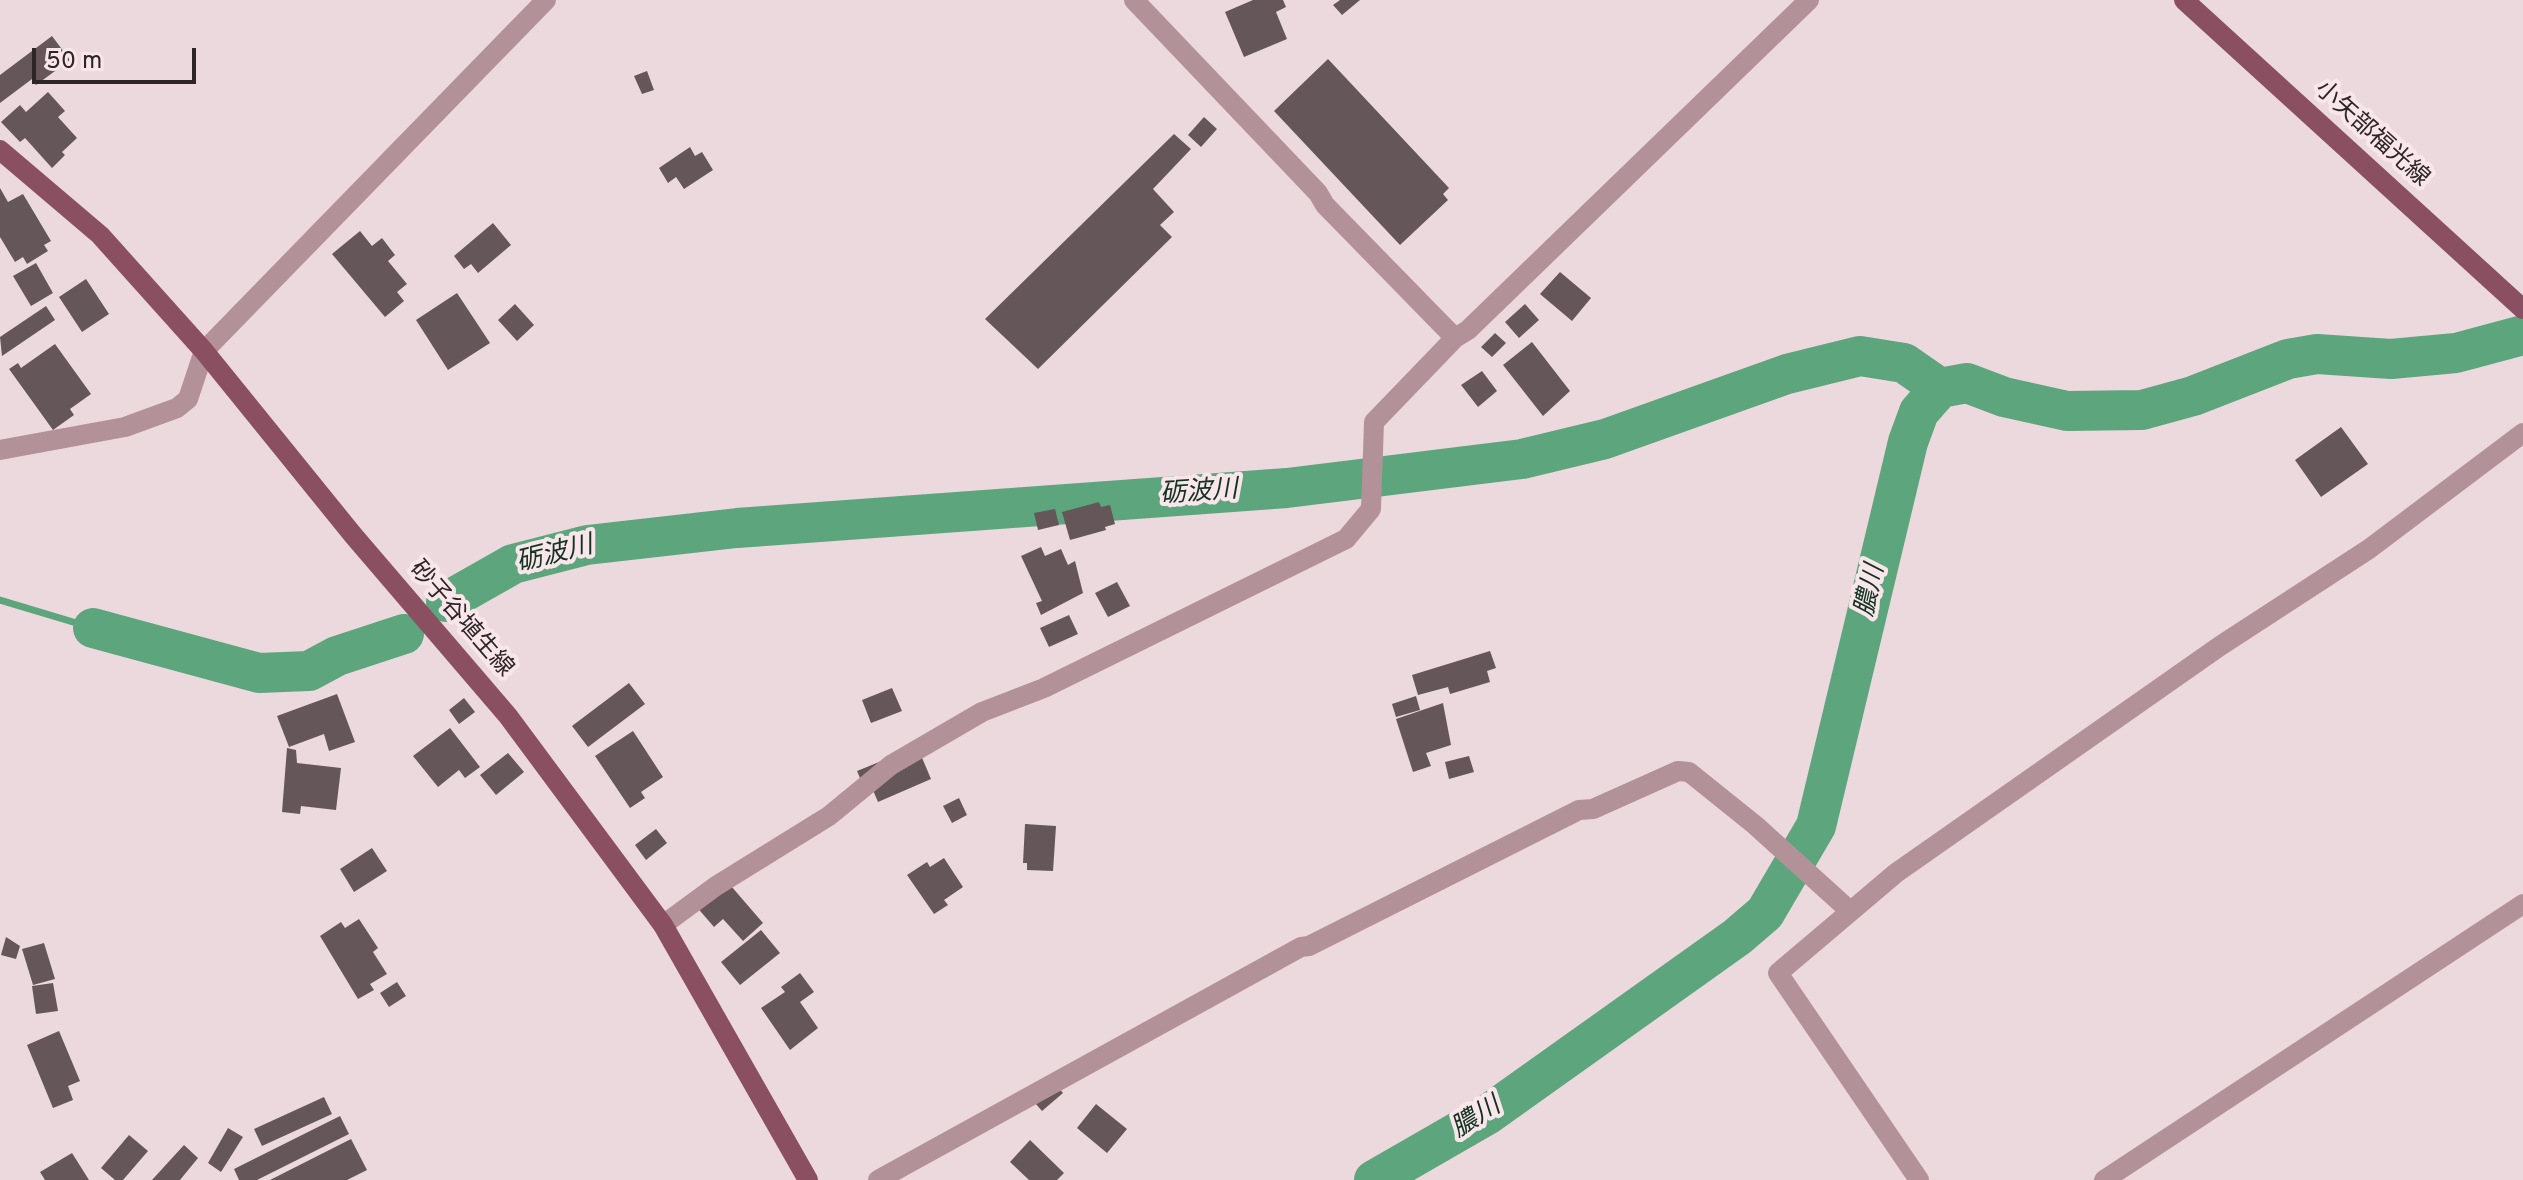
<!DOCTYPE html>
<meta charset="utf-8">
<style>
body{margin:0}
#map{position:relative;width:2523px;height:1180px;overflow:hidden;background:#ecd9dd;font-family:Overpass,sans-serif}
canvas{display:block}
.scale{position:absolute;left:32px;top:48px;width:164px;height:36px;box-sizing:border-box;border:4px solid #2d2628;border-top:0;padding-left:10px;font-size:24px;line-height:28px;white-space:nowrap;color:#2d2628;-webkit-text-stroke:6px #f9e6ea;paint-order:stroke}
</style>
<div id="map">
<canvas width="2523" height="1180"></canvas>
<div class="scale">50 m</div>
</div>
<script>
const g = document.querySelector('canvas').getContext('2d');
g.lineJoin = 'round';
const shape = rows => new Path2D(rows.map(r => 'M' + r).join(''));
function stroke(path, color, width, dash) { g.strokeStyle = color; g.lineWidth = width; g.lineCap = dash ? 'butt' : 'round'; g.setLineDash(dash || []); g.stroke(path); }
function fill(path, color) { g.fillStyle = color; g.fill(path, 'evenodd'); }
function label(font, color, halo, rows, align = 'center') {
  g.font = font + ' Overpass,"Noto Sans JP",sans-serif'; g.lineWidth = 8; g.setLineDash([]); g.textBaseline = 'middle'; g.strokeStyle = halo; g.fillStyle = color; for (const [text, x, y, turn = 0] of rows) {
    g.save(); g.translate(x, y); g.rotate((+turn || 0) * Math.PI / 180); g.textAlign = isNaN(turn) ? turn : align; if (halo) g.strokeText(text, 0, 0); g.fillText(text, 0, 0); g.restore();
  }
}
stroke(shape([
 [0,600,93,628]
]), '#5da57d', 7);
stroke(shape([
 [446,602,513,564,587,545,737,528,1287,488,1522,459,1605,439,1787,374,1860,356,1904,363,1940,388],
 [93,628,259,673,309,671,337,656,404,634],
 [1374,1180,1487,1115,1737,937,1765,913,1816,826,1908,442,1919,412,1940,388,1967,383,2004,397,2067,411,2142,410,2193,396,2288,359,2317,354,2391,359,2456,353,2523,335]
]), '#5da57d', 40);
fill(shape([
 [1253,0,1283,0,1286,7,1276,12,1287,39,1244,57,1225,12],
 [1340,0,1360,0,1342,15,1333,5],
 [52,36,70,60,36,85,32,79,0,103,0,75],
 [1328,59,1449,188,1443,194,1448,200,1400,245,1274,111],
 [647,71,654,90,642,94,634,76],
 [48,92,65,111,58,117,77,138,62,152,65,155,52,168,25,138,20,142,1,122,20,105,26,112],
 [1204,117,1217,129,1201,147,1188,135],
 [1174,134,1191,149,1153,189,1174,212,1160,225,1172,237,1038,369,985,319],
 [690,147,695,156,702,152,713,170,684,189,676,177,668,183,659,168],
 [0,188,8,202,23,194,51,241,44,245,48,251,27,264,23,257,15,262,0,237],
 [493,223,511,245,478,273,471,264,464,269,454,256],
 [360,231,372,246,382,238,395,255,388,261,407,284,397,292,404,301,385,317,332,254],
 [36,263,53,293,31,306,13,276],
 [1560,272,1591,298,1572,321,1540,294],
 [86,279,109,314,82,332,59,297],
 [457,293,490,343,448,370,416,320],
 [515,304,534,325,517,341,498,320],
 [1525,304,1539,320,1519,338,1505,322],
 [46,306,55,320,2,356,0,337],
 [1495,333,1506,343,1492,357,1481,347],
 [1532,342,1570,391,1543,416,1503,365],
 [55,344,91,394,70,409,74,415,53,430,9,369,18,363,21,368],
 [1482,371,1497,391,1478,407,1461,385],
 [2341,427,2368,464,2321,497,2295,460],
 [1099,502,1101,507,1110,505,1115,524,1105,527,1106,530,1070,540,1062,512],
 [1055,509,1059,525,1038,530,1034,513],
 [1041,547,1045,556,1061,549,1068,565,1075,561,1083,593,1041,615,1036,603,1042,601,1021,556],
 [1117,582,1130,606,1108,617,1095,593],
 [1069,615,1078,634,1049,647,1040,628],
 [1490,651,1496,668,1487,671,1490,682,1450,694,1448,687,1418,695,1412,675],
 [629,683,645,704,588,747,572,726],
 [892,688,902,711,871,723,862,700],
 [337,694,355,742,329,751,324,734,289,747,277,716],
 [1416,696,1420,710,1396,717,1392,704],
 [464,698,475,712,459,724,449,710],
 [1443,703,1451,745,1426,753,1431,766,1413,772,1396,719],
 [450,728,480,767,465,778,459,770,438,787,413,756],
 [633,731,663,777,641,792,645,798,630,808,595,756],
 [287,748,296,750,297,763,341,768,336,810,301,806,300,814,282,812],
 [508,753,524,772,496,795,480,775],
 [920,753,931,779,878,802,870,783,863,785,857,771,889,758],
 [1469,756,1474,772,1449,779,1445,762],
 [959,798,967,815,952,823,943,806],
 [1025,824,1056,826,1053,871,1027,870,1027,863,1023,863],
 [656,829,667,843,646,860,635,845],
 [372,848,387,871,354,892,340,869],
 [944,858,963,887,944,900,948,905,934,914,907,875,927,862,930,867],
 [725,879,763,923,743,941,723,919,714,927,695,905],
 [359,919,378,948,373,952,387,974,370,984,374,990,358,999,320,936,341,922,345,928],
 [761,930,780,953,740,985,721,962],
 [6,937,20,946,16,959,1,955],
 [44,943,55,979,33,985,22,949],
 [800,973,814,992,800,1002,818,1028,790,1050,761,1008,785,992,781,987],
 [397,982,406,996,389,1007,380,993],
 [53,983,58,1011,36,1014,32,986],
 [59,1031,80,1081,68,1086,73,1100,53,1108,27,1045],
 [1050,1078,1063,1093,1042,1111,1029,1096],
 [324,1097,332,1114,262,1146,254,1129],
 [1096,1104,1127,1129,1107,1153,1077,1128],
 [340,1116,349,1134,257,1180,239,1180,234,1169],
 [228,1128,243,1137,221,1172,208,1163],
 [129,1135,148,1151,123,1180,115,1180,101,1168],
 [351,1139,367,1170,347,1180,270,1180],
 [1030,1140,1064,1173,1057,1180,1029,1180,1010,1162],
 [184,1145,198,1158,180,1180,152,1180],
 [72,1153,89,1180,45,1180,40,1172]
]), '#655659');
stroke(shape([
 [1134,0,1318,193,1325,205,1455,338],
 [0,450,125,427,177,408,188,399,204,351,546,0],
 [663,925,716,886,829,816,891,765,982,712,1044,688,1346,539,1371,509,1374,422,1455,338,1468,330,1809,0],
 [878,1180,1301,947,1309,946,1579,810,1593,809,1678,771,1689,772,1755,825,1850,911],
 [1919,1180,1778,973,1896,873,2220,646,2369,549,2523,433],
 [2104,1180,2523,904]
]), '#b39199', 20);
stroke(shape([
 [2184,0,2523,309],
 [0,150,100,235,204,351,353,535,508,716,663,925,808,1180]
]), '#8a4f60', 20);
label('24px', '#2d2628', '#f9e6ea', [
 ["小矢部福光線",2371,135,42],
 ["砂子谷埴生線",460,620,49]
]);
label('italic 26px', '#123322', '#f9e6ea', [
 ["砺波川",1199,494,-4],
 ["砺波川",555,556,-14],
 ["膿川",1872,591,-77],
 ["膿川",1477,1119,-32]
]);
</script>
